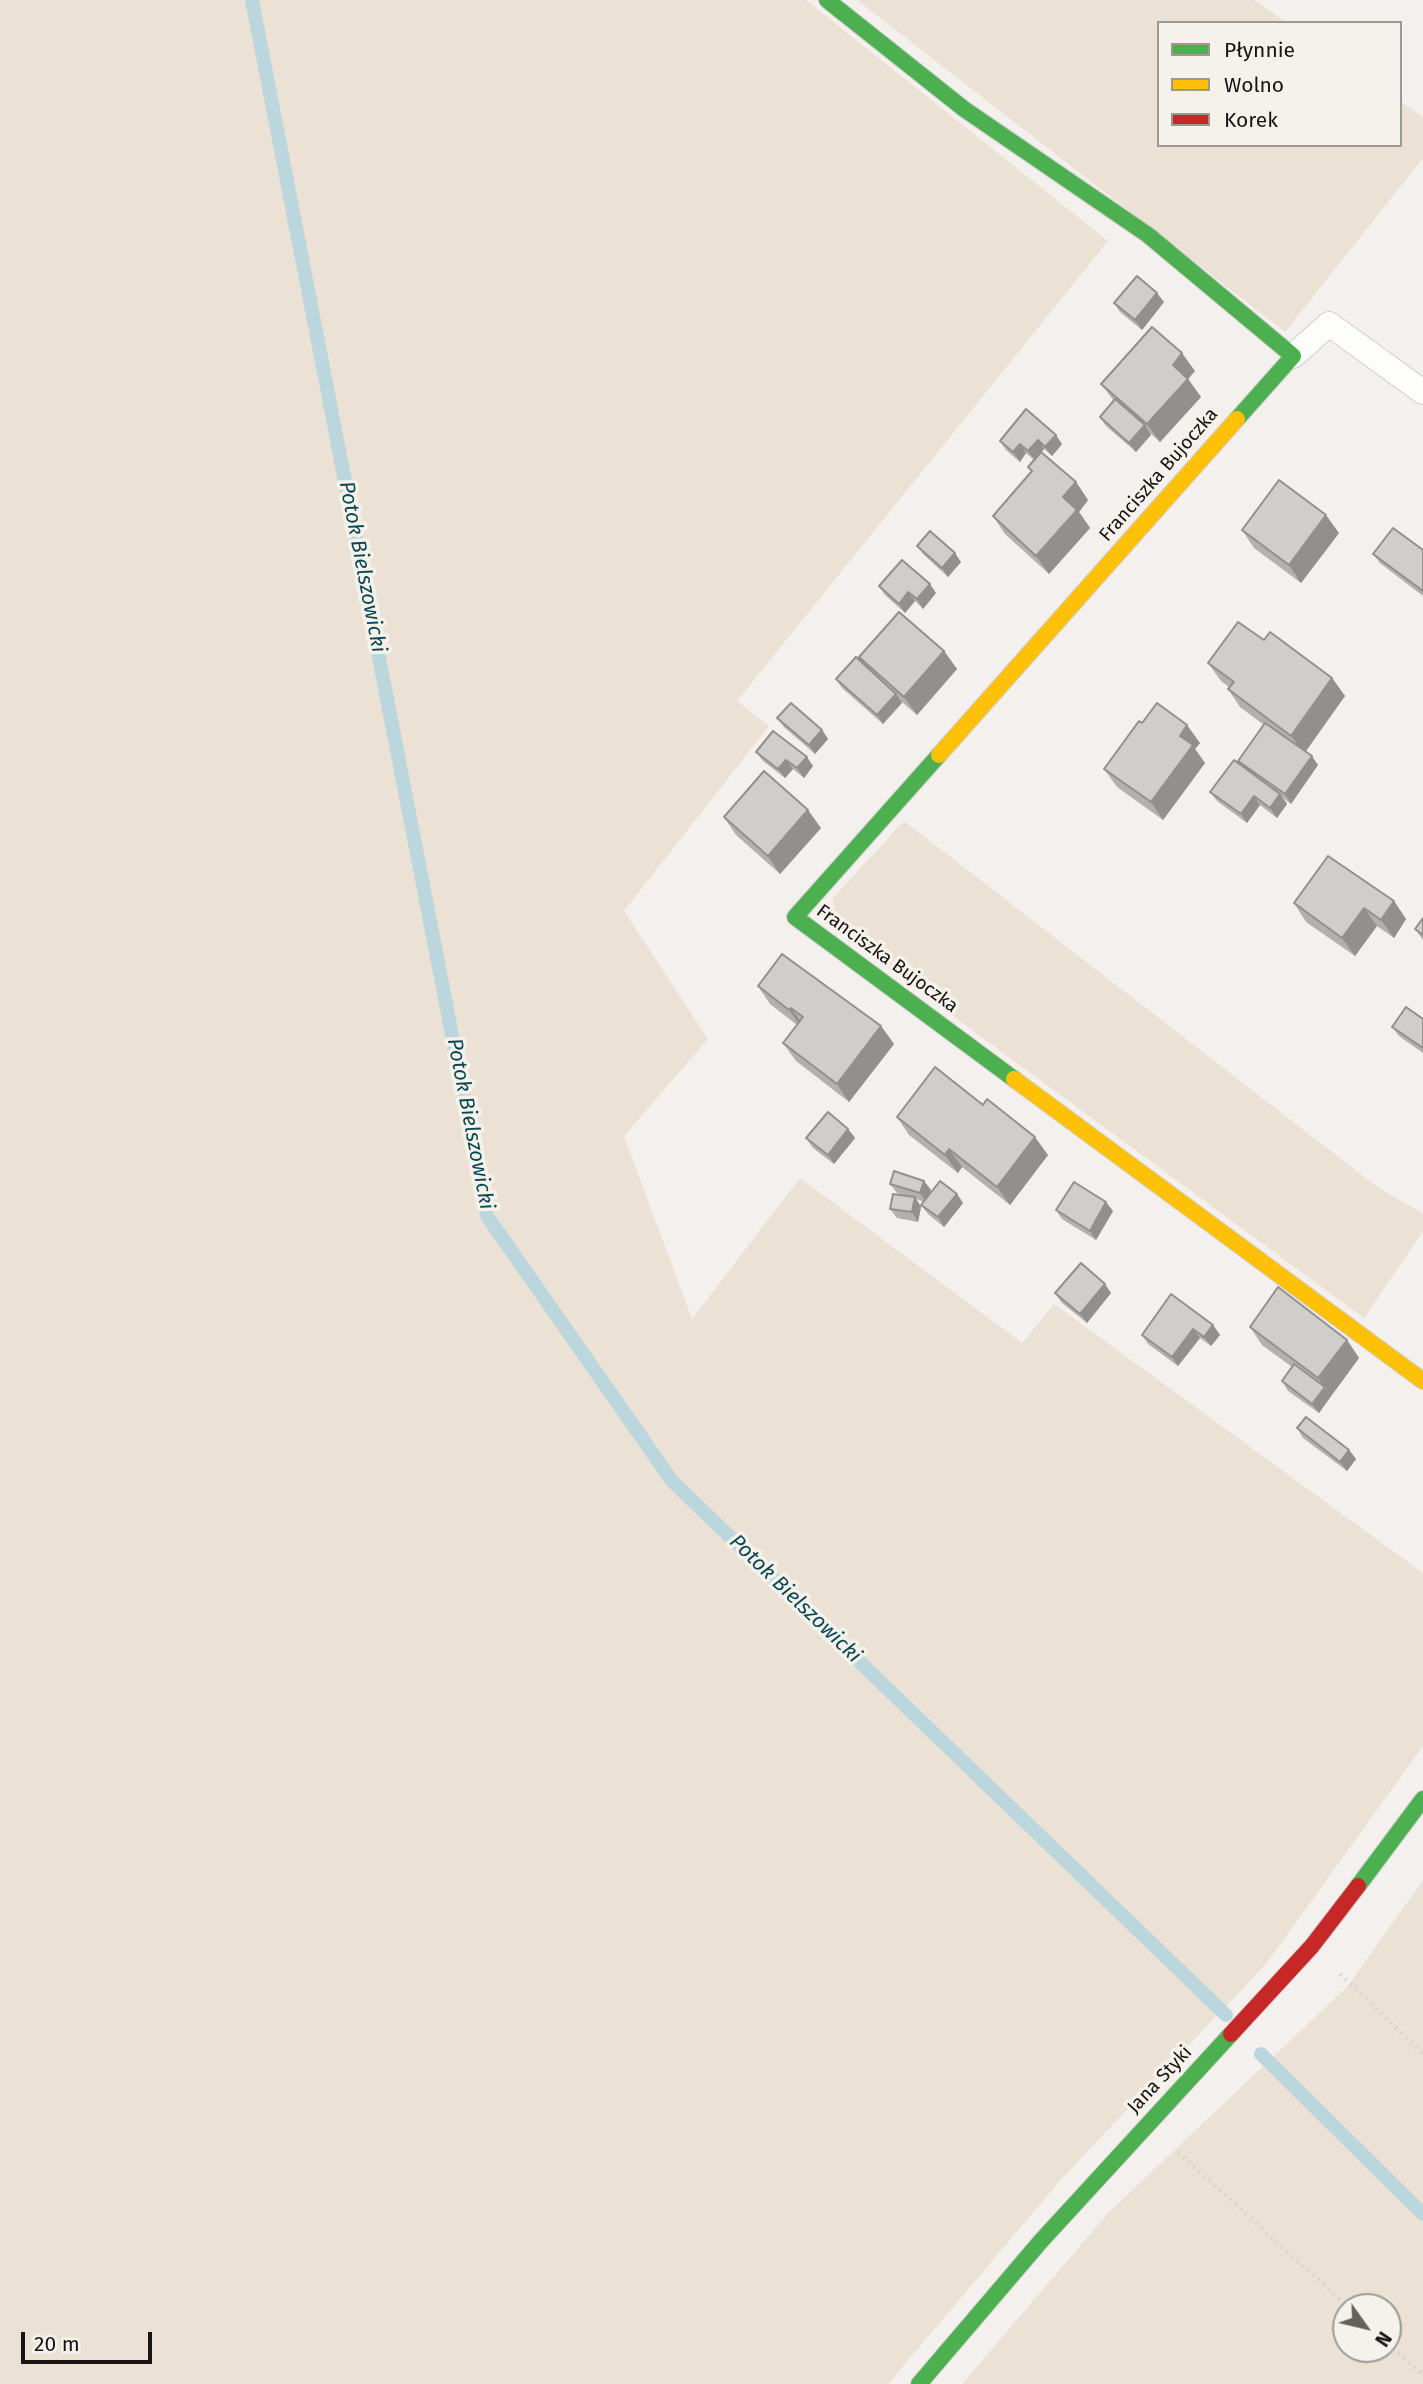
<!DOCTYPE html>
<meta charset="utf-8">
<style>
body{margin:0}
#map{position:relative;width:1423px;height:2384px;overflow:hidden;background:#f3f0ed;font-family:"Fira Sans",sans-serif}
canvas{display:block}
.legend{position:absolute;left:1157px;top:21px;width:245px;height:126px;box-sizing:border-box;background:#f5f1eb;border:2px solid #9c9995;margin:0;padding:9px 12px;list-style:none;font-size:21px;color:#161513}
.legend li{display:flex;align-items:center;gap:14px;height:35px}
.legend b{width:35px;border:2px solid #9c9995}
.north{position:absolute;left:1332px;top:2293px;width:70px;height:70px;box-sizing:border-box;background:#f5f1eb;border:2px solid #9c9995;border-radius:50%;rotate:124deg;font-size:19px;font-weight:700;line-height:28px;text-align:center;color:#161513}
.north::after{content:'';display:block;margin:auto;width:24px;height:32px;background:#63625f;clip-path:polygon(50% 0,100% 100%,50% 72%,0 100%)}
.scale{position:absolute;left:21px;top:2332px;width:131px;height:32px;box-sizing:border-box;border:4px solid #161513;border-top:0;padding-left:9px;font-size:21px;line-height:24px;white-space:nowrap;color:#161513;-webkit-text-stroke:5px #f5f1eb;paint-order:stroke}
</style>
<div id="map">
<canvas width="1423" height="2384"></canvas>
<ul class="legend">
<li><b style="height:9px;background:#4caf50"></b>Płynnie</li>
<li><b style="height:9px;background:#ffc107"></b>Wolno</li>
<li><b style="height:9px;background:#c62828"></b>Korek</li>
</ul>
<div class="north">N</div>
<div class="scale">20 m</div>
</div>
<script>
const g = document.querySelector('canvas').getContext('2d');
g.lineJoin = 'round';
function fill(path, color) { g.fillStyle = color; g.fill(path, 'evenodd'); }
const shape = rows => new Path2D(rows.map(r => 'M' + r).join(''));
function stroke(path, color, width, dash) { g.strokeStyle = color; g.lineWidth = width; g.lineCap = dash ? 'butt' : 'round'; g.setLineDash(dash || []); g.stroke(path); }
function label(font, color, halo, rows, align = 'center') {
  g.font = font + ' "Fira Sans",sans-serif'; g.lineWidth = 7; g.setLineDash([]); g.textBaseline = 'middle'; g.strokeStyle = halo; g.fillStyle = color; for (const [text, x, y, turn = 0] of rows) {
    g.save(); g.translate(x, y); g.rotate((+turn || 0) * Math.PI / 180); g.textAlign = isNaN(turn) ? turn : align; if (halo) g.strokeText(text, 0, 0); g.fillText(text, 0, 0); g.restore();
  }
}
fill(shape([
 [0,0,806,0,1108,241,737,701,769,726,624,911,708,1039,624,1136,692,1319,800,1178,1022,1343,1054,1304,1423,1573,1423,1746,1266,1964,1064,2176,888,2384,0,2384],
 [857,0,1254,0,1287,23,1159,23,1159,145,1400,145,1400,101,1423,117,1423,158,1285,332],
 [904,821,1376,1186,1423,1214,1423,1231,1364,1318,836,930,833,898],
 [1423,1880,1423,2384,962,2384,1109,2212,1347,1987],
 [1346,2307,1388,2307,1388,2349,1346,2349]
]), '#ebe2d5');
stroke(shape([
 [252,0,487,1216,672,1481,1226,2015],
 [1261,2054,1423,2214]
]), '#bbd7dd', 14);
const lane = shape([
 [1293,356,1329,324,1423,392]
]);
const fast = shape([
 [827,0,964,109,1148,235,1293,356,1237,419],
 [939,755,795,917,1014,1079],
 [1358,1886,1423,1799],
 [919,2384,1041,2241,1231,2034]
]);
const slow = shape([
 [939,755,1237,419],
 [1014,1079,1423,1381]
]);
const jam = shape([
 [1231,2034,1312,1946,1358,1886]
]);
stroke(lane, '#d0cecb', 26);
stroke(fast, '#d0cecb', 18);
stroke(slow, '#d0cecb', 18);
stroke(jam, '#d0cecb', 18);
stroke(shape([
 [1340,1974,1423,2054],
 [1178,2152,1348,2307],
 [1388,2343,1423,2375]
]), '#d6d6d4', 4.5, [2, 5]);
stroke(lane, '#fdfdfc', 24);
stroke(fast, '#4caf50', 16);
stroke(slow, '#ffc107', 16);
stroke(jam, '#c62828', 16);
fill(shape([
 [1164,302,1142,330,1120,312,1114,303],
 [1195,371,1188,379,1201,397,1160,442,1151,434,1136,452,1106,426,1100,417,1114,401,1101,384],
 [1026,409,1062,444,1052,456,1044,449,1041,452,1076,482,1088,500,1079,512,1090,528,1049,574,1005,534,993,516,1031,472,1028,467,1034,460,1026,453,1020,462,1006,450,1000,441],
 [1242,530,1339,533,1301,583,1254,548],
 [917,546,961,562,948,577,924,555],
 [1423,550,1423,596,1380,563,1373,554],
 [879,586,936,593,923,609,915,601,905,613,885,595],
 [1264,640,1332,678,1345,696,1305,751,1318,765,1291,804,1283,798,1287,804,1277,818,1260,805,1247,823,1217,801,1210,792,1241,765,1238,761,1264,725,1240,707,1228,689,1229,687,1221,681,1208,663],
 [944,651,957,669,917,715,902,702,883,724,842,688,836,679,864,665,859,657],
 [777,718,822,730,828,739,815,754,784,727],
 [1142,723,1200,743,1195,749,1205,763,1163,820,1117,787,1104,769],
 [756,752,813,766,804,778,793,769,785,778,763,761],
 [724,817,821,828,780,874,736,835],
 [1394,901,1406,919,1394,938,1377,926,1355,956,1306,922,1294,903],
 [1423,918,1423,940,1415,929],
 [758,986,881,1026,894,1044,849,1102,796,1061,783,1043,797,1025,770,1004],
 [1423,1019,1423,1053,1399,1036,1392,1027],
 [897,1117,1048,1155,1010,1205,962,1167,958,1173,909,1135],
 [848,1129,855,1138,834,1164,813,1148,806,1138],
 [924,1181,931,1190,929,1195,957,1194,963,1203,944,1227,928,1214,921,1205,924,1202,916,1199,921,1207,918,1222,897,1218,890,1209,904,1195,897,1193,890,1184],
 [1056,1210,1113,1211,1096,1240,1062,1219],
 [1055,1293,1111,1293,1087,1323,1062,1303],
 [1213,1325,1220,1335,1211,1346,1200,1338,1178,1366,1148,1344,1142,1335],
 [1250,1327,1347,1340,1359,1358,1319,1413,1288,1391,1282,1381,1292,1367,1262,1345],
 [1297,1428,1349,1450,1356,1459,1347,1471,1303,1438]
]), '#b3b1af');
fill(shape([
 [1157,293,1164,302,1142,330,1135,320],
 [1182,353,1195,371,1188,379,1201,397,1160,442,1147,424,1173,365],
 [1145,425,1151,435,1136,452,1129,443],
 [1056,435,1062,444,1052,456,1045,447],
 [1038,440,1044,449,1035,460,1028,451],
 [1020,444,1026,453,1020,462,1013,452],
 [1076,482,1088,500,1079,512,1090,528,1049,574,1036,556,1063,497],
 [1326,515,1339,533,1301,583,1289,565],
 [955,553,961,562,948,577,942,568],
 [930,584,936,593,923,609,917,599],
 [908,592,915,601,905,613,899,604],
 [944,651,957,669,917,715,904,697],
 [1332,678,1345,696,1304,754,1291,736],
 [896,694,902,703,883,724,877,715],
 [1187,725,1200,743,1195,749,1205,763,1163,820,1151,802,1180,736],
 [822,730,828,739,815,754,809,745],
 [1312,756,1318,765,1291,804,1285,794],
 [807,757,813,766,804,778,797,768],
 [786,760,793,769,785,778,778,769],
 [1280,794,1287,804,1277,818,1270,808],
 [1254,796,1260,805,1247,823,1241,814],
 [808,810,821,828,780,874,768,856],
 [1394,901,1406,919,1394,938,1381,920],
 [1364,908,1377,926,1355,956,1342,938],
 [791,1008,804,1026,802,1028,789,1010],
 [881,1026,894,1044,849,1102,837,1084],
 [848,1129,855,1138,834,1164,828,1155],
 [1035,1137,1048,1155,1010,1205,997,1187],
 [949,1149,962,1167,958,1173,945,1155],
 [924,1181,931,1190,927,1202,920,1193],
 [957,1194,963,1203,944,1227,938,1217],
 [915,1197,921,1207,918,1222,912,1212],
 [1106,1202,1113,1211,1096,1240,1090,1231],
 [1105,1284,1111,1293,1087,1323,1080,1314],
 [1213,1325,1220,1335,1211,1346,1204,1337],
 [1193,1329,1200,1338,1178,1366,1172,1357],
 [1347,1340,1359,1358,1331,1396,1318,1378],
 [1325,1387,1331,1396,1319,1413,1312,1404],
 [1349,1450,1356,1459,1347,1471,1340,1462]
]), '#92908e');
const building = shape([
 [1137,276,1157,293,1135,320,1114,303,1137,276],
 [1152,327,1182,353,1173,365,1188,379,1147,424,1101,384,1152,327],
 [1115,399,1145,425,1129,443,1100,417,1115,399],
 [1026,409,1056,435,1045,447,1038,440,1028,451,1020,444,1013,452,1000,441,1026,409],
 [1041,452,1076,482,1063,497,1077,510,1036,556,993,516,1032,471,1028,467,1041,452],
 [1279,480,1326,515,1289,565,1242,530,1279,480],
 [1393,528,1423,550,1423,591,1373,554,1393,528],
 [930,531,955,553,942,568,917,546,930,531],
 [902,560,930,584,917,599,908,592,899,604,879,586,902,560],
 [899,612,944,651,904,697,859,657,899,612],
 [1238,622,1264,640,1270,632,1332,678,1291,736,1228,689,1234,682,1208,663,1238,622],
 [856,657,896,694,877,715,836,679,856,657],
 [791,703,822,730,809,745,777,718,791,703],
 [1157,703,1187,725,1180,736,1193,745,1151,802,1104,769,1139,721,1142,723,1157,703],
 [1265,723,1312,756,1285,794,1238,761,1265,723],
 [773,731,807,757,797,768,786,760,778,769,756,752,773,731],
 [1234,760,1280,794,1270,808,1254,796,1241,814,1210,792,1234,760],
 [764,771,808,810,768,856,724,817,764,771],
 [1328,856,1394,901,1381,920,1364,908,1342,938,1294,903,1328,856],
 [1423,918,1423,935,1415,929,1423,918],
 [782,954,881,1026,837,1084,783,1043,803,1017,791,1008,789,1010,758,986,782,954],
 [1406,1007,1423,1019,1423,1048,1392,1027,1406,1007],
 [935,1067,983,1105,987,1099,1035,1137,997,1187,949,1149,945,1155,897,1117,935,1067],
 [828,1112,848,1129,828,1155,806,1138,828,1112],
 [894,1171,924,1181,920,1193,890,1184,894,1171],
 [940,1181,957,1194,938,1217,921,1205,940,1181],
 [1074,1182,1106,1202,1090,1231,1056,1210,1074,1182],
 [893,1194,915,1197,912,1212,890,1209,893,1194],
 [1081,1263,1105,1284,1080,1314,1055,1293,1081,1263],
 [1278,1287,1347,1340,1318,1378,1250,1327,1278,1287],
 [1171,1294,1213,1325,1204,1337,1193,1329,1172,1357,1142,1335,1171,1294],
 [1294,1364,1325,1387,1312,1404,1282,1381,1294,1364],
 [1306,1417,1349,1450,1340,1462,1297,1428,1306,1417]
]);
fill(building, '#d0cecb');
stroke(building, '#92908e', 2);
label('19px', '#161513', '#f5f1eb', [
 ["Franciszka Bujoczka",1159,475,-49],
 ["Franciszka Bujoczka",887,959,36],
 ["Jana Styki",1160,2080,-47]
]);
label('italic 21px', '#0a4752', '#f5f1eb', [
 ["Potok Bielszowicki",362,567,79],
 ["Potok Bielszowicki",470,1124,79],
 ["Potok Bielszowicki",795,1599,44]
]);
</script>
